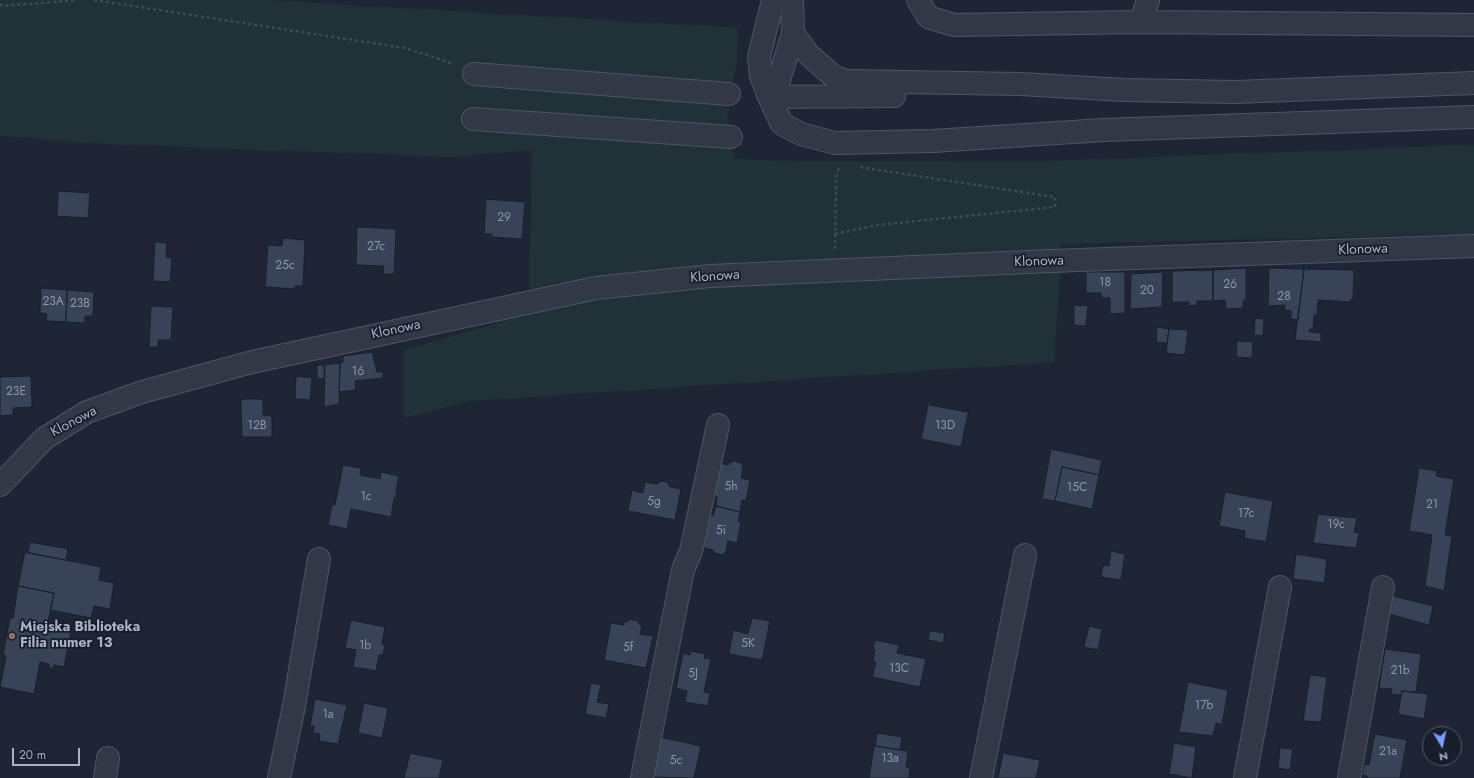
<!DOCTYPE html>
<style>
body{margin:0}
#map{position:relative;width:1474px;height:778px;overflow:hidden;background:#1e2636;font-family:Jost,sans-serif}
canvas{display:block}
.north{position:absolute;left:1422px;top:726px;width:40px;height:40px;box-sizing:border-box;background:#171d2b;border:1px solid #525968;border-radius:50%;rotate:171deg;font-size:11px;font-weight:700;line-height:16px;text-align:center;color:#abb2c4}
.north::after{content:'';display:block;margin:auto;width:14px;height:18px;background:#779ffd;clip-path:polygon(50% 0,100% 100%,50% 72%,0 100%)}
.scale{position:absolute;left:12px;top:748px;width:68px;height:18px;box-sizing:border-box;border:2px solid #abb2c4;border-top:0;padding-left:5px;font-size:12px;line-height:14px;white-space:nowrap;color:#abb2c4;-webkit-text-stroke:3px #171d2b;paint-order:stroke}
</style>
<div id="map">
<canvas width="1474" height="778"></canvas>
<div class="north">N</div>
<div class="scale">20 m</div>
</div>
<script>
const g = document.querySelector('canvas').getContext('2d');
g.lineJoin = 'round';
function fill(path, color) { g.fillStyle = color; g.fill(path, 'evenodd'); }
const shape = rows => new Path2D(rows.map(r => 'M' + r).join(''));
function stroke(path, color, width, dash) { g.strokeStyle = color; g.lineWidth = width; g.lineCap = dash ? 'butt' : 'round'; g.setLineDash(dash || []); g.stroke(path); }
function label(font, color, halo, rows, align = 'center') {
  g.font = font + ' Jost,sans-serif'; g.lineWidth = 3.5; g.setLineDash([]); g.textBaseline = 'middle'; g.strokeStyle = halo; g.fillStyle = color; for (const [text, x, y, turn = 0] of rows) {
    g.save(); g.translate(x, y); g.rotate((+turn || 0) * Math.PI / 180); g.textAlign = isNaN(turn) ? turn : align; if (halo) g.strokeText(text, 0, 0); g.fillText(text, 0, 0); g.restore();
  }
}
fill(shape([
 [0,0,264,0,738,28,737,61,727,109,729,126,735,159,819,162,1045,161,1474,145,1474,234,1060,244,1060,278,1054,362,469,401,404,418,404,350,529,314,532,150,453,157,106,144,0,136]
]), '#203237');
const building = shape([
 [58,191,90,193,88,218,57,216,58,191],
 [486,199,525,202,522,239,492,237,492,234,484,234,486,199],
 [357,227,396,229,394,274,383,274,384,266,356,265,357,227],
 [283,238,305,240,303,286,295,286,295,289,265,287,268,245,282,246,283,238],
 [155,242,167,243,166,257,172,258,170,282,153,281,155,242],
 [1246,268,1246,300,1243,300,1243,308,1226,309,1225,300,1213,301,1213,270,1246,268],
 [1269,268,1304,269,1298,320,1291,319,1291,311,1285,310,1285,305,1268,306,1269,268],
 [1304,269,1354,270,1353,298,1349,302,1318,300,1317,315,1314,315,1313,329,1310,329,1309,332,1321,333,1321,342,1295,340,1304,269],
 [1213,270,1213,301,1197,301,1197,305,1189,306,1189,302,1172,302,1172,271,1213,270],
 [1086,272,1125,272,1125,313,1110,314,1110,298,1102,298,1101,293,1086,293,1086,272],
 [1163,272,1162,307,1130,309,1131,274,1163,272],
 [41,288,67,290,66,322,46,321,47,314,40,313,41,288],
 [67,290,94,292,93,316,85,316,85,323,66,322,67,290],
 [1074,305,1088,306,1086,326,1074,325,1074,305],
 [151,306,173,307,171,340,158,340,158,347,149,347,151,306],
 [1255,318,1264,319,1263,336,1254,335,1255,318],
 [1157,327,1169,329,1167,343,1156,342,1157,327],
 [1169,329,1188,330,1185,355,1166,353,1169,329],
 [1237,341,1253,342,1252,358,1236,357,1237,341],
 [372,352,377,372,383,372,383,378,355,381,356,390,339,392,340,363,343,362,343,356,372,352],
 [340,363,339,404,324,407,325,365,340,363],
 [317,365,324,365,324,379,317,378,317,365],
 [31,376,32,407,13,408,13,415,0,416,0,377,31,376],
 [296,376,312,378,310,400,295,399,296,376],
 [241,399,263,399,263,415,272,416,272,437,242,437,241,399],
 [929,401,931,402,930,405,967,412,968,409,969,409,961,447,921,439,929,401],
 [1051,449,1102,460,1099,475,1062,467,1055,501,1042,499,1051,449],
 [733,461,741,463,743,467,741,478,750,480,746,501,742,500,740,512,716,506,717,496,711,495,717,462,728,465,733,461],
 [343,465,361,468,360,475,380,479,381,472,399,476,396,490,397,496,394,498,391,517,351,509,347,529,328,525,332,504,335,505,343,465],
 [1062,467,1099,475,1092,509,1055,501,1062,467],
 [1419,468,1437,471,1436,476,1454,479,1445,535,1452,536,1444,591,1425,586,1432,535,1409,531,1419,468],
 [661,481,667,482,670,487,681,489,675,520,628,511,632,490,643,493,645,482,657,484,661,481],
 [1225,492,1273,501,1266,542,1244,538,1245,531,1219,526,1225,492],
 [716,506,740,512,738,521,741,522,737,543,728,541,726,551,723,555,714,553,713,550,700,547,707,515,713,516,716,506],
 [1318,514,1357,518,1354,532,1359,533,1356,548,1313,543,1318,514],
 [30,542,68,549,66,560,28,553,30,542],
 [1111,551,1125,554,1121,580,1101,577,1103,565,1109,566,1111,551],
 [25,552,101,567,99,580,114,583,110,609,94,606,91,618,50,610,54,593,18,586,25,552],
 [1296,554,1327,559,1324,583,1293,579,1296,554],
 [18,586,54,593,47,627,71,632,64,667,54,665,53,668,49,668,49,664,40,662,34,694,0,687,6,656,3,655,10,618,13,618,18,586],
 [1393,596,1433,606,1429,625,1389,614,1393,596],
 [752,618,770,621,762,660,729,654,733,630,748,634,752,618],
 [630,619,638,621,639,624,642,625,640,634,653,636,646,668,604,660,611,623,624,625,624,621,627,622,630,619],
 [351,620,385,627,382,644,385,645,383,655,379,655,376,671,353,667,356,650,345,648,351,620],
 [1089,626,1102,629,1098,650,1084,647,1089,626],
 [930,631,945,633,943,643,928,640,930,631],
 [875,640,899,645,897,653,926,659,920,687,872,677,876,662,873,661,875,650,873,649,875,640],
 [1385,649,1421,654,1416,692,1402,691,1401,695,1391,694,1392,689,1379,688,1385,649],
 [691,651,705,654,704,658,711,659,704,692,710,693,708,706,685,702,687,691,676,688,683,653,690,655,691,651],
 [1310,675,1327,677,1321,722,1303,721,1310,675],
 [1188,682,1228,690,1222,725,1216,723,1213,736,1179,732,1188,682],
 [591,683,601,685,597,702,609,704,606,718,585,714,591,683],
 [1402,691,1428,694,1424,719,1398,714,1402,691],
 [315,699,347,705,338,744,319,741,320,734,313,733,314,726,310,726,315,699],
 [364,703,388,708,382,738,358,733,364,703],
 [877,733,902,737,900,750,875,746,877,733],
 [1375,734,1407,740,1400,778,1367,778,1367,776,1362,775,1364,764,1369,765,1375,734],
 [660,737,701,746,694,778,651,777,660,737],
 [1174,743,1196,747,1192,778,1169,774,1174,743],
 [874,746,908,751,906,767,910,768,909,778,869,778,874,746],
 [1280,748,1293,749,1290,770,1278,768,1280,748],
 [410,753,443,760,439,778,404,778,410,753],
 [1003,753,1040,760,1036,778,998,778,1003,753]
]);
fill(building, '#394357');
stroke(building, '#191f2d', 1);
const minor = shape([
 [773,0,759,57,761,76,769,97,782,124,801,134,835,143,933,141,1104,130,1474,117],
 [792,0,793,33,808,54,834,77,846,81,1020,84,1124,90,1235,92,1474,83],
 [918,0,928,17,954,25,1141,22,1474,25],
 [1141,22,1148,0],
 [474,74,729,94],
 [769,97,894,96],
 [769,97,779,80,793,33],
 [473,119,731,137],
 [0,485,45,438,87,412,142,392,252,362,596,288,710,276,1051,261,1474,246],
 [105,778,108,758],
 [279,778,293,711,319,559],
 [642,778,683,570,691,551,718,425],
 [981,778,1025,555],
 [1245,778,1280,587],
 [1349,778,1383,587]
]);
stroke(minor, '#4f5565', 24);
stroke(shape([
 [94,0,405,48,454,64],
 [0,4,3,6,77,0],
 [835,234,878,225,1055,207,1055,197,859,167],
 [835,249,836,180,839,166]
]), '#3a4e52', 2.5, [3, 3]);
stroke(minor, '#313846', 22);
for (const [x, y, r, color] of [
 [12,636,4,"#8d6e63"]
]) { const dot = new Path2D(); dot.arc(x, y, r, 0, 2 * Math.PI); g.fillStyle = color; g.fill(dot); stroke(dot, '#171d2b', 1.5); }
label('12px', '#8e96a9', null, [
 ["29",504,218],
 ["27c",376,247],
 ["25c",285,266],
 ["18",1105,283],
 ["26",1230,285],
 ["20",1147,291],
 ["28",1284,297],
 ["23A",53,302],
 ["23B",80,304],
 ["16",358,372],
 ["23E",16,392],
 ["12B",257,426],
 ["13D",945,426],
 ["5h",731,487],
 ["15C",1077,488],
 ["1c",366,497],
 ["5g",654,502],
 ["21",1432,505],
 ["17c",1246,514],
 ["19c",1336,525],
 ["5i",721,531],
 ["5K",748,644],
 ["1b",365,646],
 ["5f",628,648],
 ["13C",899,669],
 ["21b",1400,671],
 ["5J",693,674],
 ["17b",1204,706],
 ["1a",328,715],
 ["21a",1388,752],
 ["13a",890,759],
 ["5c",676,761]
]);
label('14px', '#abb2c4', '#171d2b', [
 ["Klonowa",1363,250,-2],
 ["Klonowa",1039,262,-2],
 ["Klonowa",715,277,-4],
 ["Klonowa",396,330,-12],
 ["Klonowa",74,422,-28]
]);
label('bold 14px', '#abb2c4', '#171d2b', [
 ["Miejska Biblioteka",20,628],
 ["Filia numer 13",20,644]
], 'left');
</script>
